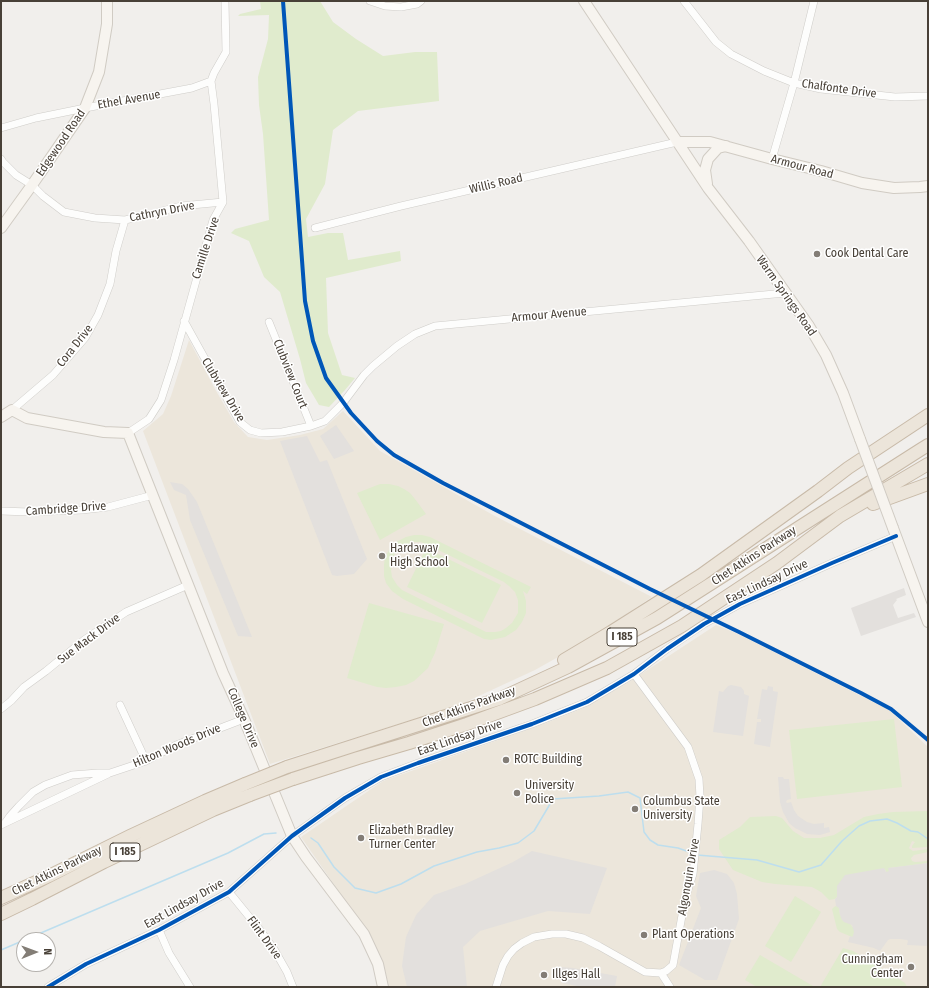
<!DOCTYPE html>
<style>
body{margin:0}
#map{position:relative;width:929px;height:988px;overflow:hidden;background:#f1efec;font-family:"Fira Sans Condensed",sans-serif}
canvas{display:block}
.frame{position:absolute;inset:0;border:2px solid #484037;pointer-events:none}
.north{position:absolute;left:16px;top:932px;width:40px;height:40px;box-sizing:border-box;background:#fff;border:1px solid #b6b3af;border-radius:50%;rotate:89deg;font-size:11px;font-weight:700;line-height:16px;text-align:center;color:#484037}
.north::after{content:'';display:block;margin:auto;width:14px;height:18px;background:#837d76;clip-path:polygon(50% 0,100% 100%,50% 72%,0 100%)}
</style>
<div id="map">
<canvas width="929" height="988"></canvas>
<div class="frame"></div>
<div class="north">N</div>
</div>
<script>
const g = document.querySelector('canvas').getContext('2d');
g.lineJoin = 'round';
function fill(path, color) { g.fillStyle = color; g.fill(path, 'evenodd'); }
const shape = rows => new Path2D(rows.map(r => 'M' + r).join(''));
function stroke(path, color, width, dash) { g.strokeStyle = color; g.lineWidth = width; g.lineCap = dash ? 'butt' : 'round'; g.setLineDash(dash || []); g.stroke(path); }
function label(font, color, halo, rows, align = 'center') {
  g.font = font + ' "Fira Sans Condensed",sans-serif'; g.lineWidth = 3; g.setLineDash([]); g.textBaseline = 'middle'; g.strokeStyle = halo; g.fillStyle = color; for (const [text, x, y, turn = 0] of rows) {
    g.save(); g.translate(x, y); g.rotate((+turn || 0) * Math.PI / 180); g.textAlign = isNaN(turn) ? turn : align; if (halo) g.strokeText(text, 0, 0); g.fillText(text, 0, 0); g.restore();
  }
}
fill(shape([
 [189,340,215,389,234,422,248,437,267,440,300,435,323,429,343,411,380,451,493,515,652,597,583,643,535,670,457,706,270,764,143,431,163,414,171,396],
 [716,625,738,634,889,710,928,747,928,987,389,987,388,982,382,959,367,932,301,837,383,781,546,723,581,709,629,682]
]), '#ece6db');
fill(shape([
 [260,1,320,1,333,22,356,39,383,56,415,52,437,52,439,101,358,111,333,130,325,184,306,219,308,237,328,233,343,233,348,260,400,251,401,261,326,278,328,333,342,375,355,378,345,390,329,407,319,405,306,383,300,359,280,292,264,277,249,241,231,233,235,229,269,220,263,134,259,105,258,77,268,39,269,15,238,16,240,14,261,9],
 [380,484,389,484,398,486,404,489,410,493,415,499,426,514,380,540,357,493],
 [414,535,422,535,430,537,531,587,527,594,523,591,526,601,526,613,522,622,516,630,505,637,491,640,484,639,403,599,392,591,386,583,384,576,384,565,385,557,391,547,396,542,406,537],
 [414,542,421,542,430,546,504,582,509,586,515,592,518,600,518,613,512,623,506,628,501,631,495,632,486,632,402,590,397,585,392,577,391,570,392,560,395,554,400,549,408,544],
 [426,548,501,585,482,623,407,587],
 [369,603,444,624,435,653,432,659,428,668,414,681,406,685,396,687,386,688,377,687,347,678],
 [894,719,902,787,797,799,789,730],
 [928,811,928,847,912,848,912,846,915,842,912,841,909,848,910,849,913,851,928,849,928,852,914,855,911,858,912,861,915,862,928,861,928,863,889,868,889,872,886,872,885,869,837,886,837,897,835,899,829,900,821,892,812,887,775,884,762,882,733,870,719,849,719,840,740,827,750,817,776,816,782,818,793,831,804,838,820,838,834,835,864,817,878,814,893,812],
 [795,896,821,912,791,962,765,946],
 [836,906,839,908,840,915,851,924,852,927,892,923,854,933,853,937,852,937,840,932,837,929,832,909,834,907],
 [843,948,853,951,897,978,905,983,907,987,820,987],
 [760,955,813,986,812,987,757,987,745,980]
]), '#e0ebcd');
fill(shape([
 [336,425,354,451,334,459,320,436],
 [307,436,320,462,327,460,367,559,354,574,337,576,332,575,280,441],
 [170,482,182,484,188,489,197,502,252,637,238,636,190,520,186,495,174,490],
 [904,588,906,595,896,599,897,600,893,605,898,618,914,613,916,617,861,636,851,608],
 [731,685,741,687,744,691,744,694,749,696,743,736,713,732,719,691,723,692,728,686],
 [768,686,773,687,773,691,778,692,770,747,754,744,757,722,761,722,761,719,757,719,762,689,767,690],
 [778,777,783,777,784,779,789,779,791,799,787,800,786,802,787,803,791,802,794,810,798,816,807,822,814,824,824,823,824,828,829,827,830,832,820,835,807,834,795,828,789,823,783,812,780,802],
 [532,851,607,868,590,914,548,911,480,931,463,947,467,987,407,987,402,966,406,937,416,915,434,895,465,884,513,862],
 [928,863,928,946,907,945,908,941,907,940,900,939,890,939,888,940,880,951,874,948,848,942,850,936,852,937,853,936,854,932,852,925,844,922,842,920,840,915,839,908,836,906,835,899,837,897,837,886,845,875,884,868,886,872,889,871,888,868],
 [714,870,727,874,734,883,737,894,739,919,717,980,705,980,679,965,701,908,696,896,700,873],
 [560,967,573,968,617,976,615,987,582,987,562,983,557,968]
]), '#e3e0dd');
stroke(shape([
 [311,838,318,843,334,867,355,888,376,893,401,884,434,866,477,852,499,848,518,843,534,831,553,799,599,796,628,792,640,798,644,832,650,840,658,845,678,848,692,853],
 [697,855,757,860,799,872,821,865,842,841,859,826,870,821,887,819,897,823,911,831,918,832,928,839],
 [1,950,228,853,264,834,276,833]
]), '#bddeee', 1.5);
const street = shape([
 [370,1,385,6,401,7,417,4,421,1],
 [684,1,716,42,731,54,764,71,794,83,821,89,895,97,928,96],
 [1,128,36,118,85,108,192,88,211,81],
 [1,159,3,162,16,175,32,185,43,196,64,212,95,218,125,220,143,216,181,206,223,202],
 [772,159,794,83,814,1],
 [315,228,401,206,677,142],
 [184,321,240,422,250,430,261,433,282,432,311,426,325,421,343,403,364,375,373,366,397,346,415,334,435,326,785,293],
 [269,322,311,426],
 [12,410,53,375,85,338,98,315,110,284,116,251,125,220],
 [128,433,149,419,161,400,174,360,213,220,223,202,214,104,211,81,214,73,226,52,225,1],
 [1,511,29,512,82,510,108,507,153,495],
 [120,705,146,761],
 [1,709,11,701,24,687,46,671,84,640,126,612,188,585],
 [5,823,108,774],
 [1,825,5,823,10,816,19,806,33,792,45,785,72,775,98,773,110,773,146,761,176,745,244,719],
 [229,892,260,930,274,949,287,972,293,987],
 [159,930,169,953,190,987],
 [661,973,670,987],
 [48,987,86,964,159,930,229,892,292,836,345,798,381,777,418,763,532,724,587,702,634,674,667,649,704,624,740,604,832,563,896,536],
 [496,987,503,965,508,956,514,949,522,943,534,937,552,934,566,934,583,938,599,946,645,972,661,973,666,971,673,965,685,899,693,874,698,824,700,797,699,779,688,747,634,674]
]);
const secondary = shape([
 [584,1,708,188,749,241,809,326,826,355,843,393,860,439],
 [677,142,710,142,772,159,821,171,862,183,894,188,920,187,928,186],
 [707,184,705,170,708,159,718,148,726,146],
 [1,228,32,185,85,108,99,72,107,24,107,1],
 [1,417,12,410,27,418,104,432,128,433,223,673,244,719,292,836,306,857,364,934,378,964,383,987],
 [893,528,928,622]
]);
const highway = shape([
 [873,504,928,484],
 [564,660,611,632,701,575,818,491,848,468,928,415],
 [287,767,499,699,568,667,657,618,690,597,920,450,928,445],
 [293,779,358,758,409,743,467,724,535,699,607,668,682,626,777,563,840,516,928,464],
 [1,898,49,876,130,836,205,801,245,784],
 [1,914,32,899,104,862,213,810,250,795]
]);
stroke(street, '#cfcdc9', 8);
stroke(secondary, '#d0cbc3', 12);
stroke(highway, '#c8baa8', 14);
stroke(street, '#fdfdfc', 7);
stroke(secondary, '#f7f4ef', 10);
stroke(highway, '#ece5da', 12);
const secondaryBridge = shape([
 [860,439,893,528]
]);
const highwayBridge = shape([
 [245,784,287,767],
 [250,795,293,779]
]);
stroke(secondaryBridge, '#d0cbc3', 12, []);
stroke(highwayBridge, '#c8baa8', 14, []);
stroke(secondaryBridge, '#f7f4ef', 10);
stroke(highwayBridge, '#ece5da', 12);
stroke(shape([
 [283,1,305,301,313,341,326,378,351,413,377,441,394,455,443,483,650,589,739,632,861,693,891,709,928,740],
 [48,987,86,964,159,930,229,892,292,836,345,798,381,777,418,763,532,724,587,702,634,674,667,649,704,624,740,604,832,563,896,536]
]), '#0057b8', 4);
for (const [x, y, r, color] of [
 [817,254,4,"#837d76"],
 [382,556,4,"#837d76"],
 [506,760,4,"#837d76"],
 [517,793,4,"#837d76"],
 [635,809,4,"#837d76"],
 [361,838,4,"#837d76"],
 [644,935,4,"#837d76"],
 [911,967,4,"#837d76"],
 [544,975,4,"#837d76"]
]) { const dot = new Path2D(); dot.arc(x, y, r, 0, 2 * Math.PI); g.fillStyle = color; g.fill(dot); stroke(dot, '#fff', 1.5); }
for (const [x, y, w] of [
 [622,637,30],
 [125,852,30]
]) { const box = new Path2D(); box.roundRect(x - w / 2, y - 9, w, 18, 3); g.fillStyle = '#fff'; g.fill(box); stroke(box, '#484037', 1); }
label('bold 11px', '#484037', null, [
 ["I 185",622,637],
 ["I 185",125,852]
]);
label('12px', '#484037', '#fff', [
 ["Chalfonte Drive",839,89,8],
 ["Ethel Avenue",129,100,-10],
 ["Edgewood Road",61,143,-56],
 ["Armour Road",802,167,15],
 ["Willis Road",496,184,-13],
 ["Cathryn Drive",162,212,-11],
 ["Camille Drive",206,248,-72],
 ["Warm Springs Road",786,296,55],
 ["Armour Avenue",549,315,-5],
 ["Cora Drive",75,346,-52],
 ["Clubview Court",290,374,68],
 ["Clubview Drive",223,390,59],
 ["Cambridge Drive",66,509,-4],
 ["Chet Atkins Parkway",754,556,-33],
 ["East Lindsay Drive",767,582,-25],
 ["Sue Mack Drive",89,639,-37],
 ["Chet Atkins Parkway",469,707,-20],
 ["College Drive",243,718,67],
 ["East Lindsay Drive",460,738,-19],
 ["Hilton Woods Drive",177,746,-23],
 ["Chet Atkins Parkway",57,871,-26],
 ["Algonquin Drive",689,877,-80],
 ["East Lindsay Drive",184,904,-29],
 ["Flint Drive",264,938,54]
]);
label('12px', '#484037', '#fff', [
 ["Cook Dental Care",825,254],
 ["Hardaway",390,549],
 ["High School",390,563],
 ["ROTC Building",514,760],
 ["University",525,786],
 ["Police",525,800],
 ["Columbus State",643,802],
 ["University",643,816],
 ["Elizabeth Bradley",369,831],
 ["Turner Center",369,845],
 ["Plant Operations",652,935],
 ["Cunningham",903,960,"right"],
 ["Center",903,974,"right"],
 ["Illges Hall",552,975]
], 'left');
</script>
